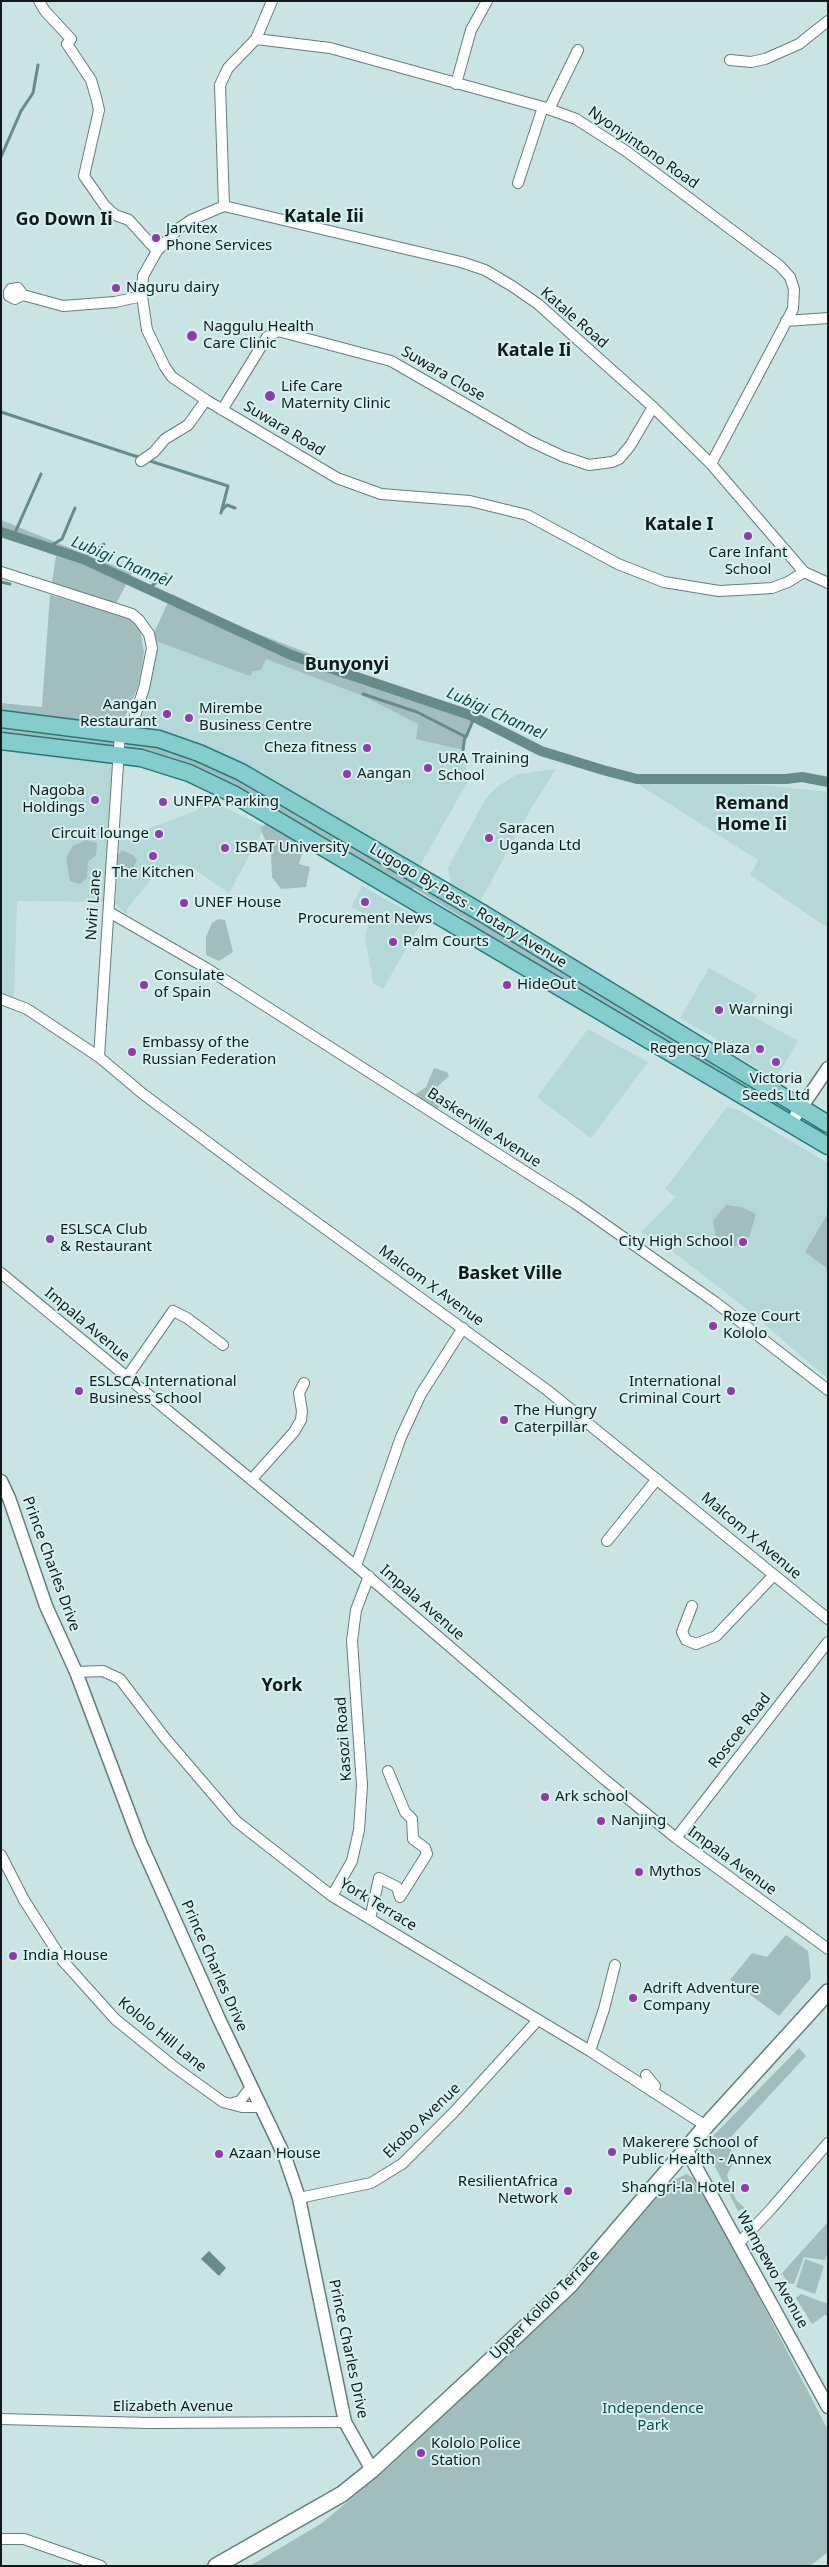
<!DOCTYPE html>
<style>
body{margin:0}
#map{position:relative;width:829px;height:2567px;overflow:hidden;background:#cae4e4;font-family:"Noto Sans",sans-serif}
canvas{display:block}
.frame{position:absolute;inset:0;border:2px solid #121b1b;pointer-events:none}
</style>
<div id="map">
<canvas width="829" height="2567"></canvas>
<div class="frame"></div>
</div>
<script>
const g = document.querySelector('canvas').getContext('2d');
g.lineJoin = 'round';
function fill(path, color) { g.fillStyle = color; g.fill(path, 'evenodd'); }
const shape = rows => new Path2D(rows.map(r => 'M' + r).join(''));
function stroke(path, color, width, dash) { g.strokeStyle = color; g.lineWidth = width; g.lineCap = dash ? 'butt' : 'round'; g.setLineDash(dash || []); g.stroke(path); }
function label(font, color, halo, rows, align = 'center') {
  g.font = font + ' "Noto Sans",sans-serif'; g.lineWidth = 4; g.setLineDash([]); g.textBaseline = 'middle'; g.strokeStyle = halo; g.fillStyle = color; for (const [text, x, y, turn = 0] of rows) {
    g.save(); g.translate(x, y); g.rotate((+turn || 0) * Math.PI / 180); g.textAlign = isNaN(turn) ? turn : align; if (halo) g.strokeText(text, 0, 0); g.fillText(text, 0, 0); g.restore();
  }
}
fill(shape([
 [151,639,253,671,266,659,363,696,418,724,416,739,463,750,468,781,414,876,309,810,312,802,229,765,215,749,138,725,156,655],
 [1,746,106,759,111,763,115,773,105,902,17,901,14,998,1,993],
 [556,769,532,807,478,905,452,890,448,868,486,798,498,786,518,774],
 [633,781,688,781,773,786,828,792,828,928,750,875,758,860],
 [199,795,265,827,229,893,194,869,183,864,171,866,157,872,128,908,126,914,116,904,120,837,126,837,198,810],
 [362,886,423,920,383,989,373,983,365,936,370,917,351,907],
 [709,968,757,995,747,1013,798,1041,774,1081,767,1074,724,1048,727,1045,680,1018],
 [588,1029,648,1062,591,1138,537,1097],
 [727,1107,738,1110,828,1163,828,1379,747,1309,673,1252,641,1232,676,1197,665,1189]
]), '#b4d7d7');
fill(shape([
 [1,520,132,573,116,604,52,583,56,556,1,535],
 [172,594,241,627,474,718,465,736,463,750,416,739,418,724,363,696,266,659,261,670,253,671,250,676,151,639],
 [50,595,114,613,131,620,140,629,144,652,141,671,137,689,121,726,1,710,1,703,42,707],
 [1,725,65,731,82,738,113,741,114,743,112,746,1,732],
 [129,739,187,755,253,785,792,1107,791,1116,466,925,468,921,414,888,411,893,127,748,126,742],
 [268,823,290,831,304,848,299,864,310,867,306,887,281,889,272,877,271,854,260,828],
 [86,840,97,843,96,855,88,862,87,878,80,884,70,881,66,858,73,846],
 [122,850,133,855,137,860,129,876,120,879,116,875,117,857],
 [218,919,225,920,233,952,219,961,206,955,206,937,212,923],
 [434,1068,447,1072,449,1076,437,1087,443,1099,438,1109,418,1101,416,1094,426,1087],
 [726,1205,741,1207,756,1214,749,1238,734,1247,717,1242,713,1221],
 [828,1213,828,1269,805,1252],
 [786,1935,808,1951,811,1978,779,2016,730,1980,752,1953,767,1957],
 [799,2048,806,2056,730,2138,732,2165,727,2175,736,2200,745,2208,738,2211,708,2153,713,2136],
 [687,2174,699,2182,828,2430,828,2552,810,2566,250,2566,322,2523,388,2468,569,2294,669,2182],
 [828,2222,828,2251,825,2260,804,2257,794,2284,788,2283,782,2273],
 [805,2259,824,2266,815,2294,796,2287],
 [801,2294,828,2304,828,2317,825,2315,812,2324,796,2298]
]), '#a2bdbd');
fill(shape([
 [209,2251,226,2268,219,2276,201,2259]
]), '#668b8b');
stroke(shape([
 [1,157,21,111,33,93,38,65],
 [1,412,141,458],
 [147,460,228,486,221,513],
 [223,509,227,505,235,508],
 [14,535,41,474],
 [47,548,62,539,75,508],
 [83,559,104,544],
 [1,582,10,584],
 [147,590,166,574],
 [363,694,417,712,466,737,474,718,470,715],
 [463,750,465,736]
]), '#668b8b', 3);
stroke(shape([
 [1,532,83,559,291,655,470,715,541,751,603,770,637,779,786,779,802,777,828,782]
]), '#668b8b', 10);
const minor = shape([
 [39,1,45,11,71,39,67,44,91,80,96,97,99,110,84,176,105,206,115,215,129,220,157,251],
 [256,39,330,48,543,107,576,119,626,151,780,266,790,277,794,289,793,309,711,464],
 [730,60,751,62,765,59,799,44,828,21],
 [456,84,471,30,487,1],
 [549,109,578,50],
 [518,183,543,107],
 [224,206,191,220,178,229,157,251,143,276,142,296,147,330,165,367,172,377,206,400,337,478,381,494,470,501,527,515,618,564,664,582,719,591,756,589,772,588,788,582,804,572],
 [224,206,461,262,485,270,512,286,538,304,653,407,711,464,804,572,828,583],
 [224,206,220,85,228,68,256,39,272,1],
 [23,295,15,299,9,296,9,292,11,289,18,288,23,295,63,306,115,302,142,296],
 [786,321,828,318],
 [222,410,267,337,278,331,391,361,530,441,562,456,589,465,612,462,619,459,630,446,653,407],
 [141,461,154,452,165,439,188,425,206,400],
 [1,572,132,614,139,620,149,634,152,648,144,688,129,735],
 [109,912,206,968,576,1204,715,1302,828,1390],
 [1,999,27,1009,99,1057,143,1094,261,1182,547,1390,828,1619],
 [99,1057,120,733],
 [1,1273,356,1566,604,1779,676,1838,828,1949],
 [127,1377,173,1311,187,1318,223,1345],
 [252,1479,294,1432,301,1420,302,1411,299,1393,304,1383],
 [607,1541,657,1479],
 [356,1566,401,1437,421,1394,463,1328],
 [692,1606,682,1632,686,1640,696,1644,716,1636,774,1575],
 [76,1672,103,1671,120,1679,165,1738,236,1821,332,1896,590,2051,706,2126],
 [676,1838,828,1642],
 [1,1855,24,1900,63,1961,115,2019,173,2066,223,2102,242,2107,261,2107],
 [332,1896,352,1861,359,1830,362,1785,352,1641,356,1610,369,1576],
 [370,1919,379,1878,397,1887,400,1897,427,1854,425,1848,413,1839,412,1819,405,1812,388,1771],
 [590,2051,604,2009,615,1965],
 [646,2075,655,2086,653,2092],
 [230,2104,240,2101,251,2087],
 [299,2198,371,2183,402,2164,455,2111,538,2020],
 [739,2243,772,2208,828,2143],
 [1,2419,149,2423,345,2422],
 [1,2539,24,2539,101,2566]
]);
const tertiary = shape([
 [790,1124,828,1068],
 [1,1481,9,1498,46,1606,76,1672,140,1842,219,2019,285,2157,299,2198,345,2422,372,2470],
 [686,2149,828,2407]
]);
const secondary = shape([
 [216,2566,342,2494,372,2470,478,2372,570,2285,706,2126,828,1992]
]);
const primary = shape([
 [1,719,159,739,199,753,241,772,482,913,828,1124],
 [1,741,141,758,189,773,233,794,828,1146]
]);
stroke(minor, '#657d7d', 12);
stroke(tertiary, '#657d7d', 15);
stroke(secondary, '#657d7d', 18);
stroke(primary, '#287879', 19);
stroke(minor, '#fff', 10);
stroke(tertiary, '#fff', 12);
stroke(secondary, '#fff', 15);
stroke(primary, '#85cccd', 16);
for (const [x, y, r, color] of [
 [156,238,5,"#8f3baa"],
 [116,288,5,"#8f3baa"],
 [192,336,6,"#8f3baa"],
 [270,396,6,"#8f3baa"],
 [748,536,5,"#8f3baa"],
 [167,714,5,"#8f3baa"],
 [189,718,5,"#8f3baa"],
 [367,748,5,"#8f3baa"],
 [428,768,5,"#8f3baa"],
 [347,774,5,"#8f3baa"],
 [95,800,5,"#8f3baa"],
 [163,802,5,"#8f3baa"],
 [159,834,5,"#8f3baa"],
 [489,838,5,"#8f3baa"],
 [225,848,5,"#8f3baa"],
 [153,856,5,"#8f3baa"],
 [365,902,5,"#8f3baa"],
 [184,903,5,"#8f3baa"],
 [393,942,5,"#8f3baa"],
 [144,985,5,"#8f3baa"],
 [507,985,5,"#8f3baa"],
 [719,1010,5,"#8f3baa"],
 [760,1049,5,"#8f3baa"],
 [132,1052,5,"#8f3baa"],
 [776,1062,5,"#8f3baa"],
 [50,1239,5,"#8f3baa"],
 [743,1242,5,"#8f3baa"],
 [713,1326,5,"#8f3baa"],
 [79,1391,5,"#8f3baa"],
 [731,1391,5,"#8f3baa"],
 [504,1420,5,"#8f3baa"],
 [545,1797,5,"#8f3baa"],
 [601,1821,5,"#8f3baa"],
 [639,1872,5,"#8f3baa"],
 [13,1956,5,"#8f3baa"],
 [633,1998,5,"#8f3baa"],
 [612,2152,5,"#8f3baa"],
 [219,2154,5,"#8f3baa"],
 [745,2188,5,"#8f3baa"],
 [568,2191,5,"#8f3baa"],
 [421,2453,5,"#8f3baa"]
]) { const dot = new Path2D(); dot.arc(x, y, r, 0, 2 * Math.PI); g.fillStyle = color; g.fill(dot); stroke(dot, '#d7f1f1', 2); }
label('15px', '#121b1b', '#d7f1f1', [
 ["Nyonyintono Road",643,148,35],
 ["Katale Road",574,318,41],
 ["Suwara Close",443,374,30],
 ["Suwara Road",284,429,31],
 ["Nviri Lane",94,905,-86],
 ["Lugogo By-Pass - Rotary Avenue",468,906,31],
 ["Baskerville Avenue",484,1128,33],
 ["Malcom X Avenue",431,1286,36],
 ["Impala Avenue",87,1325,40],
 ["Malcom X Avenue",751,1536,40],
 ["Prince Charles Drive",51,1564,70],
 ["Impala Avenue",422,1603,41],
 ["Roscoe Road",740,1731,-52],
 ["Kasozi Road",344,1739,-94],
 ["Impala Avenue",732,1861,36],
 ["York Terrace",378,1905,31],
 ["Prince Charles Drive",214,1966,66],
 ["Kololo Hill Lane",162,2035,39],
 ["Ekobo Avenue",422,2121,-44],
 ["Wampewo Avenue",772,2270,61],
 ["Upper Kololo Terrace",545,2305,-45],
 ["Prince Charles Drive",348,2349,78],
 ["Elizabeth Avenue",173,2407]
]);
label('15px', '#121b1b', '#d7f1f1', [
 ["Jarvitex",166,229],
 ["Phone Services",166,246],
 ["Naguru dairy",126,288],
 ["Naggulu Health",203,327],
 ["Care Clinic",203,344],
 ["Life Care",281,387],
 ["Maternity Clinic",281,404],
 ["Care Infant",748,553,"center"],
 ["School",748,570,"center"],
 ["Aangan",157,705,"right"],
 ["Restaurant",157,722,"right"],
 ["Mirembe",199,709],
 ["Business Centre",199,726],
 ["Cheza fitness",357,748,"right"],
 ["URA Training",438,759],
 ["School",438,776],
 ["Aangan",357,774],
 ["Nagoba",85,791,"right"],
 ["Holdings",85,808,"right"],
 ["UNFPA Parking",173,802],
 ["Saracen",499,829],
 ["Uganda Ltd",499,846],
 ["Circuit lounge",149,834,"right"],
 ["ISBAT University",235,848],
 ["The Kitchen",153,873,"center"],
 ["UNEF House",194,903],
 ["Procurement News",365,919,"center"],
 ["Palm Courts",403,942],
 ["Consulate",154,976],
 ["of Spain",154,993],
 ["HideOut",517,985],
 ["Warningi",729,1010],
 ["Embassy of the",142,1043],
 ["Russian Federation",142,1060],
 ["Regency Plaza",750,1049,"right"],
 ["Victoria",776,1079,"center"],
 ["Seeds Ltd",776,1096,"center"],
 ["ESLSCA Club",60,1230],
 ["& Restaurant",60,1247],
 ["City High School",733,1242,"right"],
 ["Roze Court",723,1317],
 ["Kololo",723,1334],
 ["ESLSCA International",89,1382],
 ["Business School",89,1399],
 ["International",721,1382,"right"],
 ["Criminal Court",721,1399,"right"],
 ["The Hungry",514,1411],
 ["Caterpillar",514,1428],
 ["Ark school",555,1797],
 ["Nanjing",611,1821],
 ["Mythos",649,1872],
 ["India House",23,1956],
 ["Adrift Adventure",643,1989],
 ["Company",643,2006],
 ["Makerere School of",622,2143],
 ["Public Health - Annex",622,2160],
 ["Azaan House",229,2154],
 ["ResilientAfrica",558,2182,"right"],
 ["Network",558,2199,"right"],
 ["Shangri-la Hotel",735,2188,"right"],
 ["Kololo Police",431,2444],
 ["Station",431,2461]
], 'left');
label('15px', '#10494a', '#d7f1f1', [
 ["Independence",653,2409],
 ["Park",653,2426]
]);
label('italic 16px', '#0f494a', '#d7f1f1', [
 ["Lubigi Channel",121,562,23],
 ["Lubigi Channel",496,714,24]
]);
label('bold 18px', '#121b1b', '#d7f1f1', [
 ["Katale Iii",324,217],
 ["Go Down Ii",64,220],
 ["Katale Ii",534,351],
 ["Katale I",679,525],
 ["Bunyonyi",347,665],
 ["Remand",752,804],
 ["Home Ii",752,825],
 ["Basket Ville",510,1274],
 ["York",282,1686]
]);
</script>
